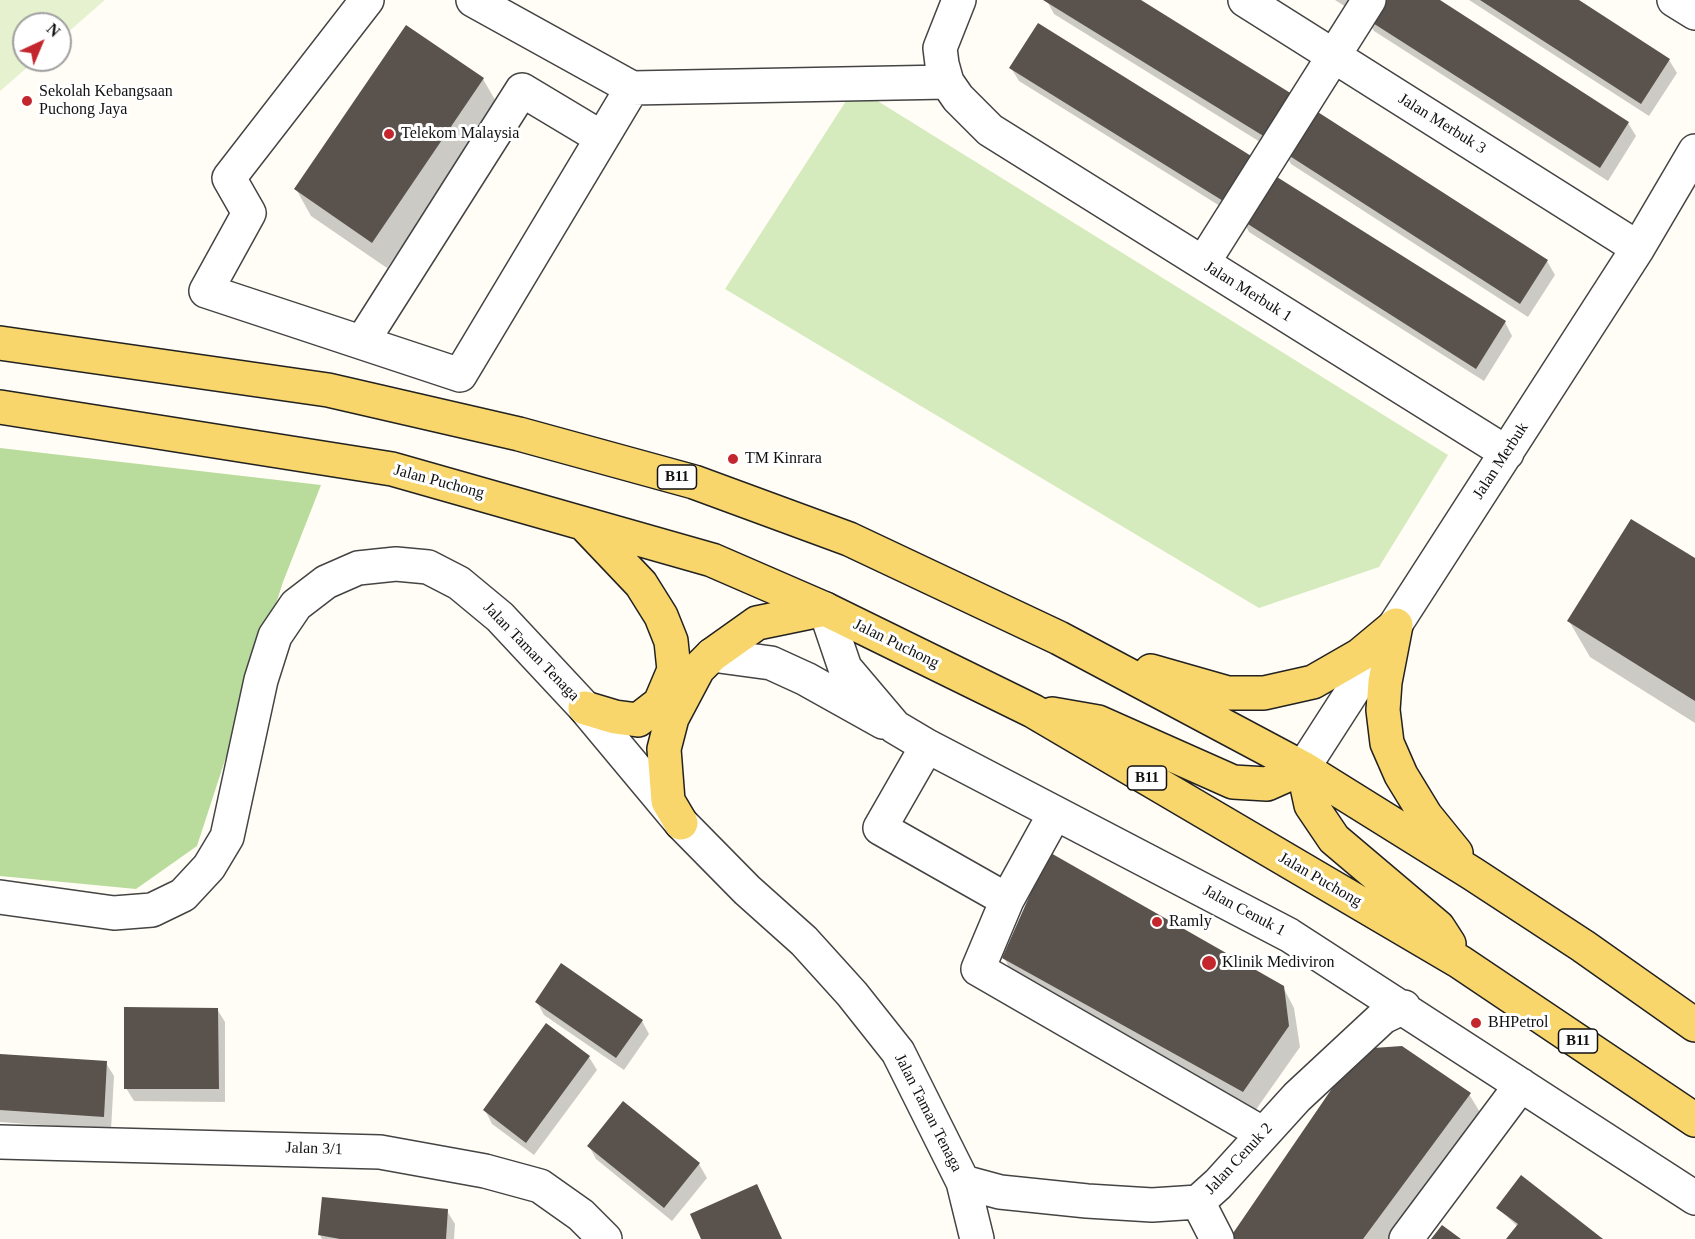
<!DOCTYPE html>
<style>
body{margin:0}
#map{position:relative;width:1695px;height:1239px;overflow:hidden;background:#fffdf5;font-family:Georgia,serif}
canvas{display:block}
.north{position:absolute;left:12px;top:12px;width:60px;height:60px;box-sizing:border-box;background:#fff;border:2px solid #a0a0a0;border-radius:50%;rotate:44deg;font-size:16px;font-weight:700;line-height:24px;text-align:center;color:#111}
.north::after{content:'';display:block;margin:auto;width:21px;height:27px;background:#c4262e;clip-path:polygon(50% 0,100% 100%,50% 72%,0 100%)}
</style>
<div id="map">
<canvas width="1695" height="1239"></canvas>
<div class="north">N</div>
</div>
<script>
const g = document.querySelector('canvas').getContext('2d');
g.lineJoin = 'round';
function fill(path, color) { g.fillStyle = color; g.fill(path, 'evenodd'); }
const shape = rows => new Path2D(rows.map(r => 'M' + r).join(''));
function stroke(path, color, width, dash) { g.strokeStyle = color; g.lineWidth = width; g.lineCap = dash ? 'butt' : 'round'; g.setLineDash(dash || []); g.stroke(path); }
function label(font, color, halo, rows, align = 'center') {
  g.font = font + ' Georgia,serif'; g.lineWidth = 6; g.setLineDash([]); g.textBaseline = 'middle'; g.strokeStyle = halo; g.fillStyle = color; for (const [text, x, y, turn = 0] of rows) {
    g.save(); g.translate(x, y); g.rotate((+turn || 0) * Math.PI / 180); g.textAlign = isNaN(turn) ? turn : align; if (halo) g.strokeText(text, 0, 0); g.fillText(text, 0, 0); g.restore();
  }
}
fill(shape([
 [855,87,1448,455,1379,567,1259,608,725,289]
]), '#d5ebbd');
fill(shape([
 [0,448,321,485,283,582,197,846,136,889,0,876]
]), '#b9dc9c');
fill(shape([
 [0,0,105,0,60,39,60,24,24,24,24,60,36,60,0,91]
]), '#e6f2cf');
fill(shape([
 [1138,0,1291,95,1273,150,1054,14,1047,1],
 [1335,0,1369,0,1360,16],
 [1437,0,1628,123,1636,136,1608,181,1374,31,1367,18],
 [1469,0,1577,0,1669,60,1677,73,1649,116],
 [1011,68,1255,160,1236,216,1019,81],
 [483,79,498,105,387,268,311,216,296,189],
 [1284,151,1547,261,1555,275,1528,317,1291,164],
 [1242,219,1505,322,1512,336,1484,381,1249,232],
 [1695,560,1695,723,1590,657,1569,621],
 [1004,958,1283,987,1294,1008,1300,1047,1255,1111,1015,978],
 [537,1002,642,1021,649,1034,624,1070,544,1015],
 [217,1009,225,1022,225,1102,134,1101,126,1088],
 [0,1056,106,1063,114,1076,111,1130,0,1122],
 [589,1057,597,1070,534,1155,492,1124,485,1110],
 [1469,1094,1481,1114,1389,1239,1231,1239],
 [623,1103,699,1164,707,1178,672,1221,596,1159,589,1146],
 [1498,1208,1601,1239,1508,1239,1518,1227],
 [447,1211,455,1224,454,1239,322,1239,320,1235]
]), '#0003');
fill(shape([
 [1043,0,1141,0,1292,94,1265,137],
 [1376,0,1440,0,1629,122,1600,168,1365,18],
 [1480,0,1579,0,1670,59,1641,104],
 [1038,23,1256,159,1228,204,1009,68],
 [406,25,484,78,372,243,294,189],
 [1310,107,1548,260,1520,304,1282,151],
 [1269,172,1506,321,1476,369,1240,219],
 [1631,519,1695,558,1695,701,1567,621],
 [1049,852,1284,986,1289,1026,1243,1092,1002,958],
 [561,963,643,1020,616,1058,535,1002],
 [124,1007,218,1008,219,1089,124,1089],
 [546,1023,590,1056,526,1143,483,1110],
 [1402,1046,1471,1093,1363,1239,1229,1239,1359,1049],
 [0,1054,107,1061,104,1117,0,1110],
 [623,1101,700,1163,664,1208,587,1146],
 [1521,1175,1603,1239,1506,1239,1518,1224,1496,1208],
 [757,1184,782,1239,701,1239,690,1214],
 [322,1197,448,1209,446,1239,340,1239,318,1235],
 [1442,1225,1461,1239,1431,1239]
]), '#5a524d');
const minor = shape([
 [367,0,229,178,249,213,206,291,460,375,632,88],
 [473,0,632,88,947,82],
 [959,0,940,48,942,64,947,82,958,98,990,130,1507,453],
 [1245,0,1638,248],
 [1674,0,1695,13],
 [1203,263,1369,0],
 [362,342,522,90,602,138],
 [825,609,845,668,895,727,927,746,1289,935,1695,1198],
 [712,655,771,663,806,679,883,722],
 [927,746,880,828,1007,900],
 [1303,768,1638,248,1695,151],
 [1055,813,1007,900,978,969,1262,1133],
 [0,897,114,913,152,910,183,895,209,867,227,837,261,680,275,636,296,605,326,582,358,568,396,564,428,567,459,583,500,617,585,708,681,823,747,890,804,941,852,994,898,1052,963,1182,977,1239],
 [0,1142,380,1152,485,1171,540,1186,581,1215,605,1239],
 [963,1182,1000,1192,1087,1201,1152,1205,1198,1202,1218,1184,1297,1097,1383,1017,1404,1007],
 [1198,1202,1217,1239],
 [1406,1239,1521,1085]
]);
const major = shape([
 [0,343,328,390,519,434,694,482,849,539,1059,638,1303,768,1473,874,1583,946,1695,1025],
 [0,407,392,469,712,560,825,609,1033,711,1460,962,1695,1120],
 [584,524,641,584,661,616,671,641,674,670,660,703,638,720,615,717,585,708],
 [1396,625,1385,682,1383,710,1387,743,1401,775,1426,816,1456,853],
 [1151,671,1228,693,1264,693,1313,682,1360,655,1396,625],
 [1052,714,1098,722,1233,782,1267,784,1303,768],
 [1303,768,1311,805,1334,839,1438,927,1449,944],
 [681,823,668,801,664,749,672,718,698,669,712,655,757,623,825,609]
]);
stroke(minor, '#444', 36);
stroke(major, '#222', 36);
stroke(minor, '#fff', 33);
stroke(major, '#f9d66b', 33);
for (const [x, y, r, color] of [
 [27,101,6,"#c4262e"],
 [389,134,6,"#c4262e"],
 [733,459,6,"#c4262e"],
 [1157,922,6,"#c4262e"],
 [1209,963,8,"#c4262e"],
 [1476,1023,6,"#c4262e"]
]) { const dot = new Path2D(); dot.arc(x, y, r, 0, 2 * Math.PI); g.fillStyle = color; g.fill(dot); stroke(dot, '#fff', 2); }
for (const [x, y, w] of [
 [677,477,39],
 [1147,778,39],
 [1578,1041,39]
]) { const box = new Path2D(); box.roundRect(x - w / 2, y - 12, w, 24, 4.5); g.fillStyle = '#fff'; g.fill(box); stroke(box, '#111', 1.5); }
label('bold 15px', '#111', null, [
 ["B11",677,477],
 ["B11",1147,778],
 ["B11",1578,1041]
]);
label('16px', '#111', '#fff', [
 ["Sekolah Kebangsaan",39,92],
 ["Puchong Jaya",39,110],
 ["Telekom Malaysia",401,134],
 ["TM Kinrara",745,459],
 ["Ramly",1169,922],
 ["Klinik Mediviron",1222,963],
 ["BHPetrol",1488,1023]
], 'left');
label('16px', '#111', '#fff', [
 ["Jalan Merbuk 3",1442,124,32],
 ["Jalan Merbuk 1",1248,292,32],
 ["Jalan Merbuk",1501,461,-57],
 ["Jalan Puchong",439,482,15],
 ["Jalan Puchong",896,644,26],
 ["Jalan Taman Tenaga",531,652,46],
 ["Jalan Puchong",1320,880,30],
 ["Jalan Cenuk 1",1244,911,28],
 ["Jalan Taman Tenaga",928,1113,63],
 ["Jalan 3/1",314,1149,2],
 ["Jalan Cenuk 2",1239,1159,-47]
]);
</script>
